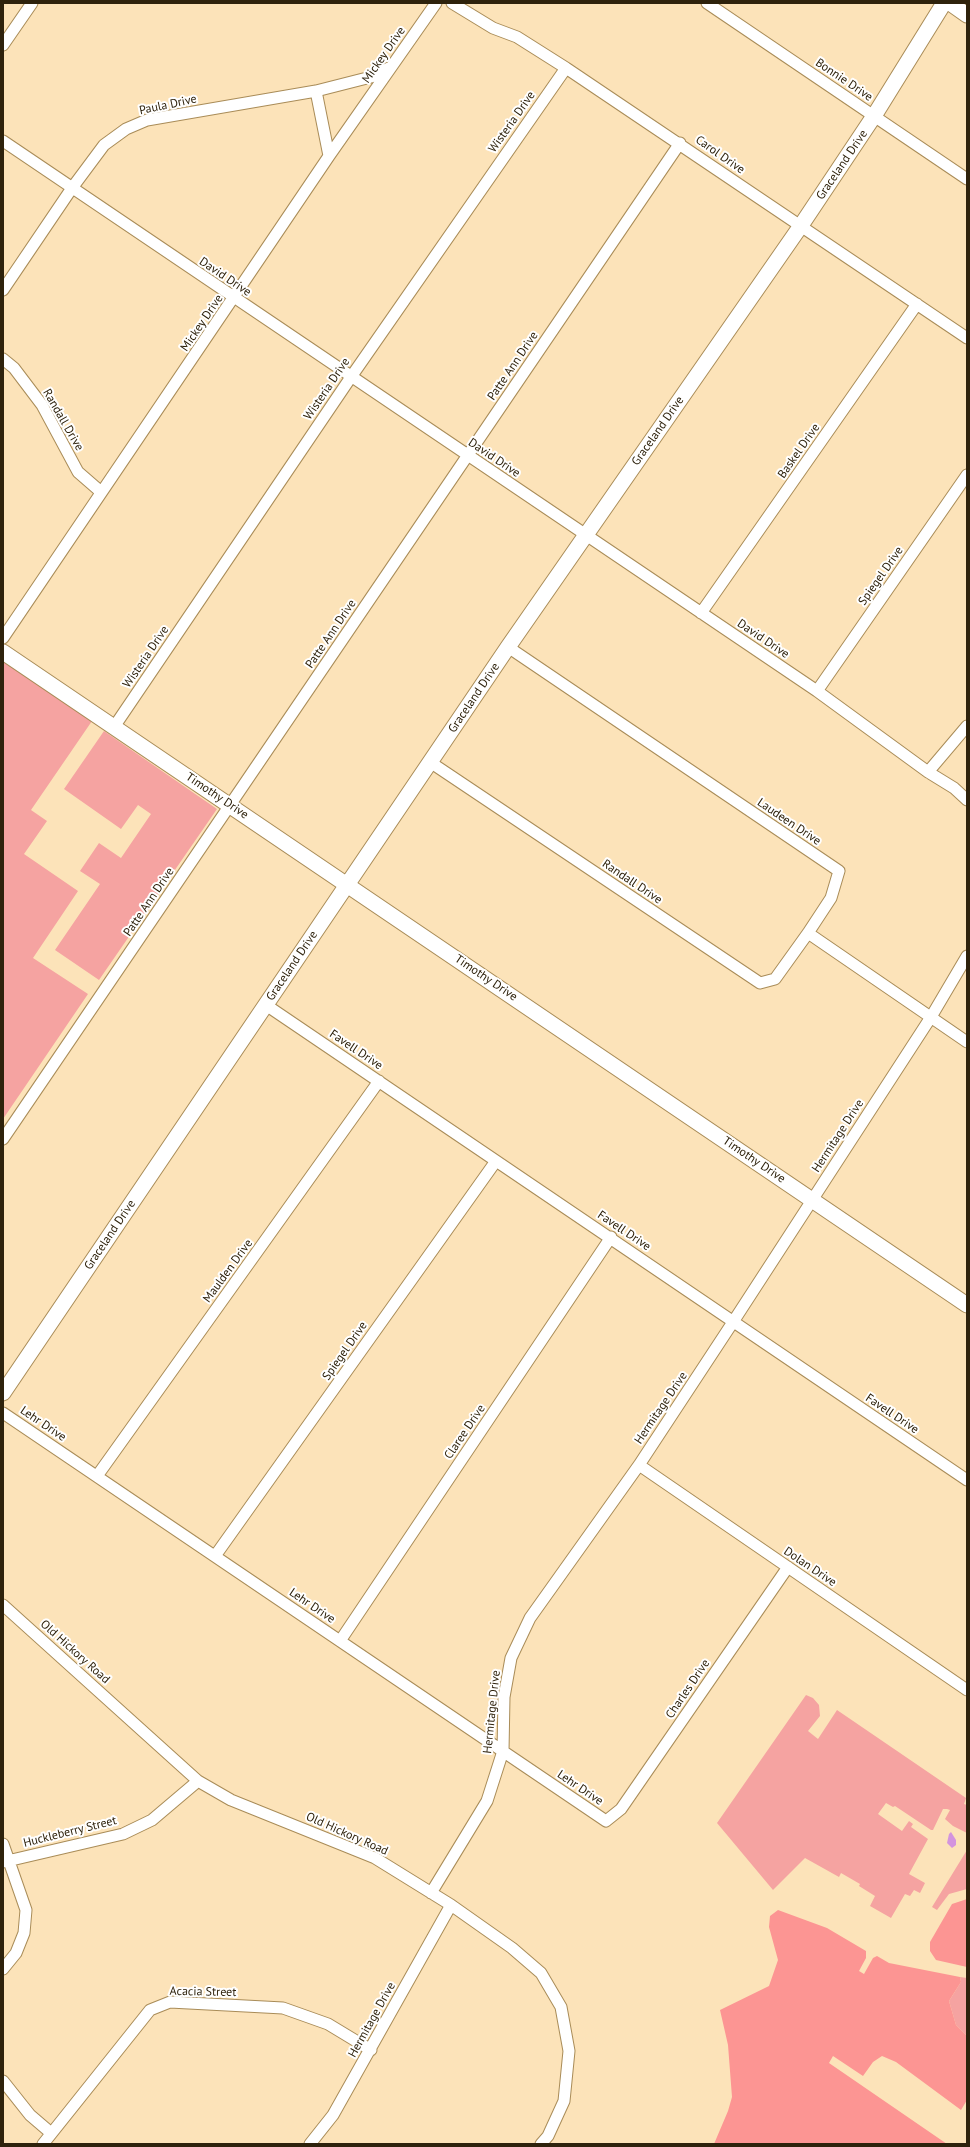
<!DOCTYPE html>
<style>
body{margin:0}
#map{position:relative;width:970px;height:2147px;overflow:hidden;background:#fce3b9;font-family:"PT Sans",sans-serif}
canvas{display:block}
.frame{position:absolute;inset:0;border:4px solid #2e220c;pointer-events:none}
</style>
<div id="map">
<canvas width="970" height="2147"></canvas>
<div class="frame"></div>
</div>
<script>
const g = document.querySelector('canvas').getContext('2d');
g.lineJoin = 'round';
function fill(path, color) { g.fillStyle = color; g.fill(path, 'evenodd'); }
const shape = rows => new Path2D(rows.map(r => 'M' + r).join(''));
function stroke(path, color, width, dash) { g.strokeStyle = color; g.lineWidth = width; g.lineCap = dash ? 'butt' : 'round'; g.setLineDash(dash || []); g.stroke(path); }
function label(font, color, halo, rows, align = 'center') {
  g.font = font + ' "PT Sans",sans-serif'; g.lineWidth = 4; g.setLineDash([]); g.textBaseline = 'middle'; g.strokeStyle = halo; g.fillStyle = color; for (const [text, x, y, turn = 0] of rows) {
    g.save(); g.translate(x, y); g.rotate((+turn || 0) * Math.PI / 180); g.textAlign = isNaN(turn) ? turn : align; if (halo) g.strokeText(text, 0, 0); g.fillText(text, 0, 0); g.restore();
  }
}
fill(shape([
 [3,660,92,721,31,810,47,821,24,854,78,891,33,958,88,994,3,1119],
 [104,731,217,809,99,980,55,950,100,884,80,871,99,843,121,858,151,814,138,805,121,829,64,789],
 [806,1695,813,1698,819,1705,820,1716,808,1731,818,1739,837,1710,966,1798,964,1804,967,1805,967,1833,953,1826,945,1819,950,1810,947,1809,943,1809,933,1830,931,1830,895,1806,893,1807,886,1803,878,1814,902,1831,909,1821,913,1824,911,1827,928,1839,909,1874,925,1883,920,1893,914,1890,910,1896,905,1894,891,1918,870,1906,875,1896,859,1886,860,1884,841,1873,839,1877,805,1858,773,1890,717,1823],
 [967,1850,967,1889,949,1894,937,1910,932,1907],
 [960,1977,967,1978,967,2036,956,2025,949,2001,961,1982]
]), '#f5a3a1');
fill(shape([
 [967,1899,967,1967,936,1960,930,1951,930,1942,952,1904],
 [778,1910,827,1928,866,1951,866,1958,859,1971,864,1974,873,1958,877,1956,889,1963,960,1977,961,1982,949,2001,956,2025,967,2036,967,2100,961,2110,896,2062,882,2056,873,2062,863,2076,833,2056,829,2063,947,2144,714,2144,728,2111,732,2097,728,2045,720,2010,769,1986,778,1960,769,1927,770,1916]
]), '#fc9593');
fill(shape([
 [951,1832,956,1840,956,1845,952,1848,947,1843,949,1834]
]), '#d394de');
const street = shape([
 [452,3,493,28,517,37,566,68,967,338],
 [707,3,967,179],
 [3,45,32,3],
 [316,91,329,156],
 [3,141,817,691,928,772,954,788,967,800],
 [3,290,72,188,104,145,126,129,147,120,316,91,371,77,389,68],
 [3,359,14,368,42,405,78,472,101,492],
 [701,613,917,304],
 [3,638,329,156,436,3],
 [817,691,967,475],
 [114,727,351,377,566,68],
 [430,762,760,983,775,979,808,933,831,898,839,871,508,647],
 [928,772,967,726],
 [808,933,967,1042],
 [266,1005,967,1480],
 [3,1139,680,143],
 [3,1413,606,1821,621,1809,788,1567],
 [639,1465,967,1690],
 [97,1476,379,1081],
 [215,1556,496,1161],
 [3,1605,198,1781,231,1800,375,1858,451,1905,512,1948,541,1973,561,2007,569,2051,564,2101,548,2136,541,2144],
 [340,1641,611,1237],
 [3,1844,26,1910,24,1933,16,1953,3,1969],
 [3,1862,123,1834,152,1820,198,1781],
 [431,1893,487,1801,503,1751,504,1697,511,1658,530,1618,639,1465,733,1322,931,1017,967,956],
 [3,2081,30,2115,51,2133],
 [43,2144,150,2010,170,2002,283,2008,328,2024,371,2050],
 [310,2144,333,2115,451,1905]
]);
const secondary = shape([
 [950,3,967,15],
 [3,652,967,1305],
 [3,1393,508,647,800,227,874,116,944,3]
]);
stroke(street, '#a98c58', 13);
stroke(secondary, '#a98c58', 17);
stroke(street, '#fff', 11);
stroke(secondary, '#fff', 15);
label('12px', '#2e220c', '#fff', [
 ["Mickey Drive",384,55,-55],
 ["Bonnie Drive",844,80,34],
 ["Paula Drive",168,105,-12],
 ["Wisteria Drive",512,122,-55],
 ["Carol Drive",720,155,35],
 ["Graceland Drive",842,165,-56],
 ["David Drive",225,277,34],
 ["Mickey Drive",202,323,-56],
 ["Patte Ann Drive",513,366,-56],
 ["Wisteria Drive",327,389,-56],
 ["Randall Drive",63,420,60],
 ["Graceland Drive",658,431,-55],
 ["Baskel Drive",799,451,-55],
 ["David Drive",494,458,34],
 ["Spiegel Drive",881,576,-55],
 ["Patte Ann Drive",331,634,-56],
 ["David Drive",763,639,34],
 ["Wisteria Drive",146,657,-56],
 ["Graceland Drive",474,698,-56],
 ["Timothy Drive",217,796,34],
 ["Laudeen Drive",789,822,34],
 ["Randall Drive",632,882,34],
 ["Patte Ann Drive",149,902,-56],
 ["Graceland Drive",292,966,-56],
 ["Timothy Drive",486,978,34],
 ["Favell Drive",356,1050,34],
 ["Hermitage Drive",838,1136,-57],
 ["Timothy Drive",754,1160,34],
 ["Favell Drive",624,1231,34],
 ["Graceland Drive",110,1235,-56],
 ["Maulden Drive",228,1271,-54],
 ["Spiegel Drive",345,1351,-55],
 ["Hermitage Drive",661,1408,-56],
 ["Favell Drive",892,1414,34],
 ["Lehr Drive",43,1424,34],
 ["Claree Drive",465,1432,-56],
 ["Dolan Drive",810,1567,34],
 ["Lehr Drive",312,1606,34],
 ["Old Hickory Road",75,1652,42],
 ["Charles Drive",688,1689,-56],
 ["Hermitage Drive",492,1712,-84],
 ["Lehr Drive",580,1788,34],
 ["Huckleberry Street",70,1832,-14],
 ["Old Hickory Road",347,1834,24],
 ["Acacia Street",203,1992,1],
 ["Hermitage Drive",372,2020,-61]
]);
</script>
